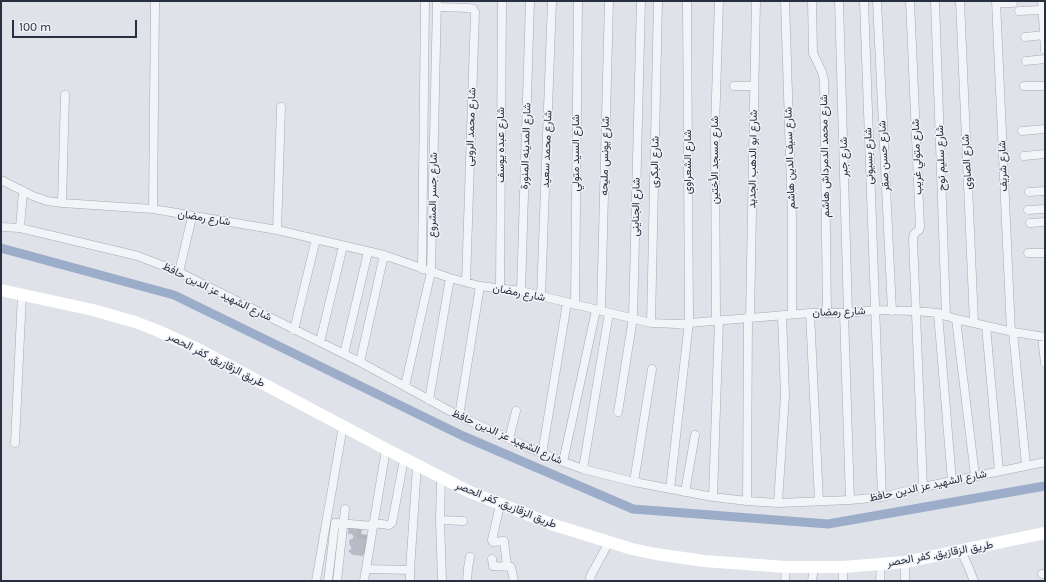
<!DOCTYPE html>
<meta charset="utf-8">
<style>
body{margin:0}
#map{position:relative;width:1046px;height:582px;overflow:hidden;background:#e0e2e9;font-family:Karla,sans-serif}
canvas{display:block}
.frame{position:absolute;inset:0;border:2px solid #282f40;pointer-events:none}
.scale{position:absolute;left:12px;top:20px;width:125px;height:18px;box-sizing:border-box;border:2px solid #282f40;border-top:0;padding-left:5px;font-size:12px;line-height:14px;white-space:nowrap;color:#282f40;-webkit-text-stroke:3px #eff1f6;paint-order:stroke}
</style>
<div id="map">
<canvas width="1046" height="582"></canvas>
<div class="frame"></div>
<div class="scale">100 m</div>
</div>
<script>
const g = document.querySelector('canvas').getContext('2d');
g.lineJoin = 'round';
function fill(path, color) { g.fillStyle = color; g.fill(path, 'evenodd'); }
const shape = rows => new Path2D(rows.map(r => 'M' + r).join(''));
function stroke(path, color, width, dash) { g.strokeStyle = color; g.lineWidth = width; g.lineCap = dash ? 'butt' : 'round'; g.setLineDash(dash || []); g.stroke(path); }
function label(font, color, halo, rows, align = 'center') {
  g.font = font + ' Karla,Vazirmatn,sans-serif'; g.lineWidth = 3; g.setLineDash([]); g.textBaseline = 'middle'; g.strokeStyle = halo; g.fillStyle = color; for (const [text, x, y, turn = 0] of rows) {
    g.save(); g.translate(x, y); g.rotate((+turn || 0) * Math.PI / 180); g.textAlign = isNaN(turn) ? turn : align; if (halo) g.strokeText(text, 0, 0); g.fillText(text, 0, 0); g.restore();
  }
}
fill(shape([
 [350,526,362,528,361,534,369,535,367,550,363,555,349,551,353,547,351,540,354,537]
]), '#0003');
stroke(shape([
 [1,248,174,295,463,436,633,509,828,524,1045,486]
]), '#9badc8', 9);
fill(shape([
 [349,525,358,527,357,538,365,539,363,556,353,555,348,551,352,549,349,543,350,539,355,540,352,534,348,534]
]), '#b7bbc5');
const street = shape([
 [785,1,792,218,792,314],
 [812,1,813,53,822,72,824,80,827,313],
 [839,1,848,313],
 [864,1,882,497],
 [877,1,892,311],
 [910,1,920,227,919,230,914,234,913,239,923,487],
 [935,1,946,316],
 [960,1,974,323],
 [996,1,1011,332],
 [1042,1,1045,50],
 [996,3,1013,3],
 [437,7,469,8,473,9,475,12,466,282],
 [1019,11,1043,10],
 [1025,37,1044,35],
 [1026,61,1045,59],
 [734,86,754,86],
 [1024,86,1045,86],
 [1022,131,1045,129],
 [1024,156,1045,154],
 [1,180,33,196,47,201,62,203,153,209,277,230,384,255,450,278,480,286,521,291,651,323,677,324,810,313,848,313,875,310,916,311,938,313,956,319,1013,332,1045,337],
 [1029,192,1045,191],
 [62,203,65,95],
 [153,209,155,1],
 [1028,210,1045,209],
 [1030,223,1045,222],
 [1,227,20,228,138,256,179,272,360,362,459,416,525,446,563,462,583,469,634,482,713,497,747,501,778,503,850,500,882,497,923,487,1045,462],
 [20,228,23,191],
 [277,230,281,107],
 [1028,253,1045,253],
 [422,269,425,1],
 [179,272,192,217],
 [500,288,502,1],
 [521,291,530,1],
 [541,296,552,1],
 [575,305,578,1],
 [601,311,609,1],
 [810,313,819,501],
 [844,313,850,500],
 [938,313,952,481],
 [750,317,756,1],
 [956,319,975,476],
 [716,320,715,128,719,1],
 [651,323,658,1],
 [986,326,999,471],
 [294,330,316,239],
 [1013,332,1026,465],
 [1042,337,1045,363],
 [320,342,343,246],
 [344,354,368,252],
 [360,362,384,255],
 [405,386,431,272,437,1],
 [429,400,450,278],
 [618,412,633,318,641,1],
 [459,416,480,286],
 [509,439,516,411],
 [15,443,22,294],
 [542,454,567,303],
 [563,462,596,310],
 [583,469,609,313],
 [441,478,440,520,442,581],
 [634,482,652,369],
 [670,489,689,322,687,1],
 [685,492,695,435],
 [713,497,719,320],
 [747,501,748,317],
 [778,503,785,395,782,315],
 [500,505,492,540,493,542,504,541,507,566],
 [440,520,463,521],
 [338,523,373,526],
 [373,523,389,525,392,523,404,459],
 [961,551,968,566,974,581],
 [492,559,493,566,511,567,514,581],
 [905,562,905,581],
 [366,569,410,570],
 [1042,574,1045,574],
 [316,581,343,426],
 [328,581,335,523],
 [337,581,345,509],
 [364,581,386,449],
 [410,581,410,570,417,466],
 [467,581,468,568,470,557],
 [591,581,590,577,609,542],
 [785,581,786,567],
 [812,581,814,567],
 [843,581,843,567],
 [880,581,881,564]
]);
stroke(street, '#a5a9b3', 9);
stroke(street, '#f2f4f7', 8);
stroke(shape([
 [1,290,93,310,135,322,156,330,196,348,386,449,470,492,554,525,632,549,656,554,704,561,786,567,843,567,905,562,1045,533]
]), '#fff', 12);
label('11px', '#282f40', '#eff1f6', [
 ["شارع محمد الروبى",471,127,-88],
 ["شارع عبده يوسف",501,145,-90],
 ["شارع المدينه المنورة",526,146,-88],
 ["شارع محمد سعيد",547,149,-88],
 ["شارع السيد متولي",576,153,-90],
 ["شارع يونس مليحه",605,156,-89],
 ["شارع محمد الدمرداش هاشم",825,156,-91],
 ["شارع بسيونى",869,156,-92],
 ["شارع حسن صقر",884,156,-93],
 ["شارع جبر",844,157,-91],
 ["شارع متولي غريب",917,157,-92],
 ["شارع سيف الدين هاشم",790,158,-92],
 ["شارع سليم نوح",941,158,-92],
 ["شارع ابو الدهب الجديد",753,159,-89],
 ["شارع مسجد الأختين",715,160,-90],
 ["شارع البكرى",655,162,-89],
 ["شارع الشعراوى",688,162,-90],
 ["شارع الصاوى",967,162,-93],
 ["شارع شريف",1003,166,-92],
 ["شارع جسر المشروع",433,195,-89],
 ["شارع الجناينى",636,207,-89],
 ["شارع رمضان",204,218,9],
 ["شارع الشهيد عز الدين حافظ",217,292,26],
 ["شارع رمضان",519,293,11],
 ["شارع رمضان",839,312,-2],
 ["طريق الزقازيق, كفر الحصر",216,360,27],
 ["شارع الشهيد عز الدين حافظ",507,437,24],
 ["شارع الشهيد عز الدين حافظ",928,486,-12],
 ["طريق الزقازيق, كفر الحصر",506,505,22],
 ["طريق الزقازيق, كفر الحصر",940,554,-10]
]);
</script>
